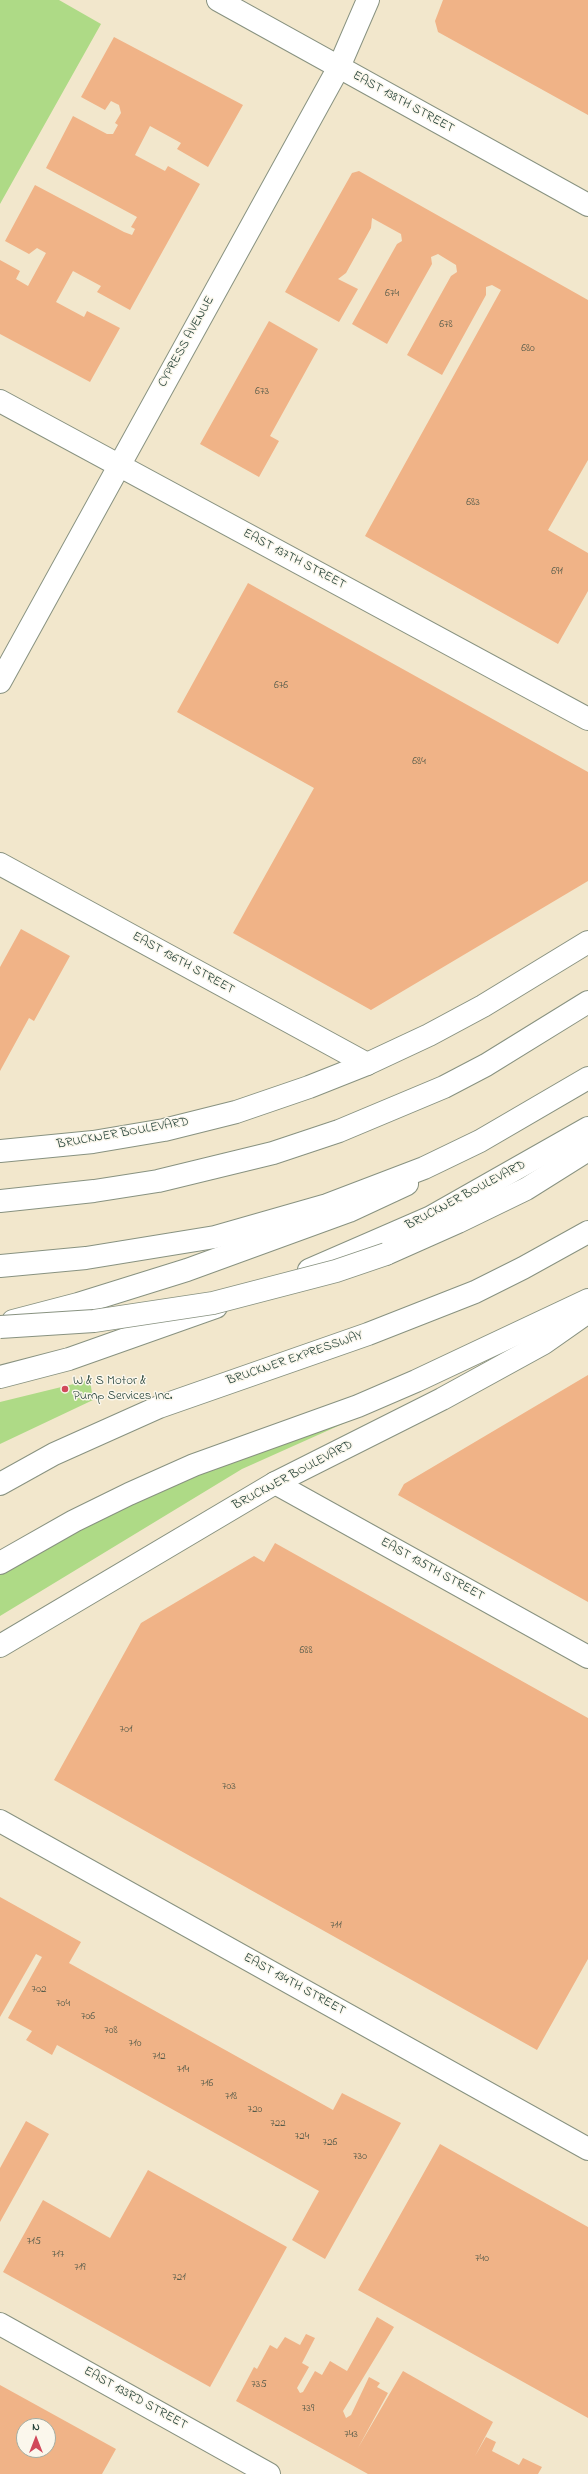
<!DOCTYPE html>
<style>
body{margin:0}
#map{position:relative;width:588px;height:2474px;overflow:hidden;background:#f2e7cc;font-family:"Indie Flower",sans-serif}
canvas{display:block}
.north{position:absolute;left:16px;top:2418px;width:40px;height:40px;box-sizing:border-box;background:#fbf7ec;border:1px solid #a3ada2;border-radius:50%;rotate:0deg;font-size:11px;font-weight:700;line-height:16px;text-align:center;color:#1f3d34}
.north::after{content:'';display:block;margin:auto;width:14px;height:18px;background:#d1495b;clip-path:polygon(50% 0,100% 100%,50% 72%,0 100%)}
</style>
<div id="map">
<canvas width="588" height="2474"></canvas>
<div class="north">N</div>
</div>
<script>
const g = document.querySelector('canvas').getContext('2d');
g.lineJoin = 'round';
function fill(path, color) { g.fillStyle = color; g.fill(path, 'evenodd'); }
const shape = rows => new Path2D(rows.map(r => 'M' + r).join(''));
function stroke(path, color, width, dash) { g.strokeStyle = color; g.lineWidth = width; g.lineCap = dash ? 'butt' : 'round'; g.setLineDash(dash || []); g.stroke(path); }
function label(font, color, halo, rows, align = 'center') {
  g.font = font + ' "Indie Flower",sans-serif'; g.lineWidth = 3; g.setLineDash([]); g.textBaseline = 'middle'; g.strokeStyle = halo; g.fillStyle = color; for (const [text, x, y, turn = 0] of rows) {
    g.save(); g.translate(x, y); g.rotate((+turn || 0) * Math.PI / 180); g.textAlign = isNaN(turn) ? turn : align; if (halo) g.strokeText(text, 0, 0); g.fillText(text, 0, 0); g.restore();
  }
}
fill(shape([
 [0,0,59,0,101,24,0,204],
 [90,1380,93,1400,0,1444,0,1402],
 [367,1413,242,1469,0,1616,0,1573,32,1550,221,1461]
]), '#aeda86');
fill(shape([
 [443,0,588,0,588,115,438,32,435,21],
 [114,37,243,105,208,167,177,149,181,143,150,126,135,155,165,171,168,166,200,184,130,310,97,292,101,286,73,271,56,302,84,317,87,311,120,328,90,382,0,334,0,260,20,271,16,279,28,286,46,253,37,248,29,254,5,241,35,185,124,232,132,235,135,229,131,227,137,217,46,168,73,116,107,134,113,134,118,125,115,123,121,113,119,105,111,101,105,110,81,97],
 [359,171,588,300,588,460,548,530,588,553,588,591,558,644,365,536,501,290,492,285,486,287,486,295,442,375,407,355,451,276,457,272,456,265,438,254,431,257,432,264,387,344,352,324,397,244,402,241,401,234,372,218,371,228,346,273,338,279,358,289,339,322,285,292,352,173],
 [269,321,318,349,270,436,279,441,259,477,200,444],
 [248,583,588,772,588,881,371,1010,233,933,314,788,177,712],
 [21,929,70,956,34,1021,29,1018,0,1071,0,967],
 [588,1375,588,1602,398,1495,404,1484],
 [275,1543,588,1718,588,1959,537,2050,54,1780,141,1623,254,1556,264,1562],
 [0,1897,81,1942,69,1963,333,2110,342,2093,401,2123,325,2259,292,2240,319,2191,57,2045,52,2055,26,2040,32,2031,8,2018,42,1957,36,1954,0,2017],
 [26,2121,49,2134,0,2222,0,2168],
 [440,2144,588,2227,588,2418,358,2290],
 [148,2170,287,2247,210,2387,3,2272,43,2200,110,2238],
 [377,2317,394,2327,343,2411,346,2418,351,2415,369,2377,380,2383,377,2387,388,2393,358,2448,403,2371,493,2422,475,2456,486,2437,496,2442,492,2451,519,2465,523,2458,542,2467,538,2474,368,2474,236,2401,254,2367,257,2369,270,2345,277,2349,285,2337,300,2345,306,2334,315,2338,302,2363,309,2367,297,2388,300,2393,303,2392,315,2371,322,2375,330,2361,347,2371],
 [0,2385,116,2449,102,2474,0,2474],
 [24,2426,48,2426,48,2450,24,2450]
]), '#f0b387');
const minor = shape([
 [0,401,588,719],
 [0,682,339,67,368,0],
 [0,864,367,1064],
 [275,1483,588,1657],
 [0,1821,588,2149],
 [0,2324,269,2474]
]);
const tertiary = shape([
 [0,1646,275,1483,442,1399,544,1343,588,1312]
]);
const secondary = shape([
 [218,0,588,205],
 [0,1151,93,1142,164,1130,236,1112,309,1087,367,1064,429,1035,483,1006,588,942]
]);
const primary = shape([
 [309,1270,431,1217,588,1128],
 [13,1321,78,1304,187,1270,349,1211,407,1184],
 [0,1377,69,1359,216,1307]
]);
const motorway = shape([
 [0,1201,94,1191,158,1181,273,1153,339,1131,444,1087,486,1065,588,1002],
 [386,1254,458,1222,526,1189,588,1150],
 [0,1266,86,1258,215,1237,327,1205,424,1168,480,1141,588,1078],
 [0,1484,54,1454,159,1407,368,1334,475,1292,523,1268,588,1232],
 [0,1563,74,1521,129,1494,194,1465,358,1406,416,1381,588,1300]
]);
stroke(minor, '#889280', 24);
stroke(tertiary, '#889280', 24);
stroke(secondary, '#889280', 24);
stroke(primary, '#889280', 24);
stroke(motorway, '#889280', 24);
stroke(minor, '#fff', 22);
stroke(tertiary, '#fff', 22);
stroke(secondary, '#fff', 22);
stroke(primary, '#fff', 22);
stroke(motorway, '#fff', 22);
const motorwayBridge = shape([
 [0,1327,94,1321,213,1303,336,1271,386,1254]
]);
stroke(motorwayBridge, '#889280', 24, []);
stroke(motorwayBridge, '#fff', 22);
for (const [x, y, r, color] of [
 [65,1389,4,"#d1495b"]
]) { const dot = new Path2D(); dot.arc(x, y, r, 0, 2 * Math.PI); g.fillStyle = color; g.fill(dot); stroke(dot, '#fbf7ec', 1.5); }
label('11px', '#535a49', null, [
 ["674",392,294],
 ["678",446,325],
 ["680",528,349],
 ["673",262,392],
 ["683",473,503],
 ["691",557,572],
 ["676",281,686],
 ["684",419,762],
 ["688",306,1651],
 ["701",126,1730],
 ["703",229,1787],
 ["711",336,1926],
 ["702",39,1990],
 ["704",63,2004],
 ["706",88,2017],
 ["708",111,2031],
 ["710",135,2044],
 ["712",159,2057],
 ["714",183,2070],
 ["716",207,2084],
 ["718",231,2097],
 ["720",255,2110],
 ["722",278,2124],
 ["724",302,2137],
 ["726",330,2143],
 ["730",360,2157],
 ["715",34,2242],
 ["717",58,2255],
 ["740",482,2259],
 ["719",80,2268],
 ["721",179,2278],
 ["735",259,2385],
 ["739",308,2409],
 ["743",351,2435]
]);
label('13px', '#1f3d34', '#fbf7ec', [
 ["EAST 138TH STREET",403,103,29],
 ["CYPRESS AVENUE",187,342,-61],
 ["EAST 137TH STREET",294,560,28],
 ["EAST 136TH STREET",183,964,29],
 ["BRUCKNER BOULEVARD",123,1134,-10],
 ["BRUCKNER BOULEVARD",466,1196,-28],
 ["BRUCKNER EXPRESSWAY",295,1359,-19],
 ["BRUCKNER BOULEVARD",293,1476,-28],
 ["EAST 135TH STREET",432,1570,29],
 ["EAST 134TH STREET",294,1985,29],
 ["EAST 133RD STREET",135,2399,29]
]);
label('13px', '#1f3d34', '#fbf7ec', [
 ["W & S Motor &",73,1382],
 ["Pump Services Inc.",73,1397]
], 'left');
</script>
